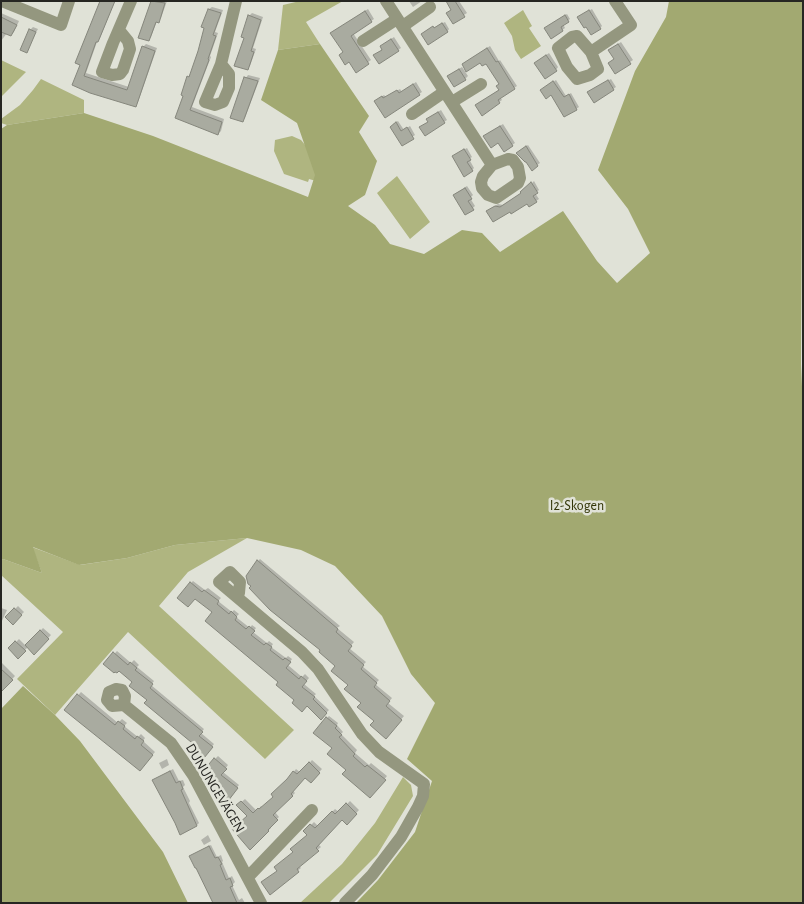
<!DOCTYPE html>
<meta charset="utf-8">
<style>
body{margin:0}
#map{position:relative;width:804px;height:904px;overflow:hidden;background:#e0e2d7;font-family:"Alegreya Sans",sans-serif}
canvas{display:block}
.frame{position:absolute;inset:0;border:2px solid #262622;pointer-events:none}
</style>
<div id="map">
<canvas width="804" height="904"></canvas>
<div class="frame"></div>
</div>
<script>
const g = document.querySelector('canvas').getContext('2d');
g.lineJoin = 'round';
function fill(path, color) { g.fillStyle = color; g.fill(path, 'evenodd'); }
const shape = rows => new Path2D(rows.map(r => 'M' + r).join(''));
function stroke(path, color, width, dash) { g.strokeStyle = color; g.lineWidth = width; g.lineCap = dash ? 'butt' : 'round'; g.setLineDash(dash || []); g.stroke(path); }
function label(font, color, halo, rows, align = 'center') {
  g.font = font + ' "Alegreya Sans",sans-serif'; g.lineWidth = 5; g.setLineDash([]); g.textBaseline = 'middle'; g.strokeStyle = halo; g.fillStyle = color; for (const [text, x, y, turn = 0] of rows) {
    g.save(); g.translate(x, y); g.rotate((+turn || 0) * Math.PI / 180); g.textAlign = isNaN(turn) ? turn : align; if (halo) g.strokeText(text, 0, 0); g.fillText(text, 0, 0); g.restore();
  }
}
fill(shape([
 [300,1,343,1,306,22,320,44,278,50,283,5],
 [523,10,532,26,529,28,541,46,521,59,515,50,512,36,504,23],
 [1,60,26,72,1,97],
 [41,79,84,100,84,113,7,125,1,123,1,119,20,105,33,90],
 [292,136,301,140,316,158,316,181,309,179,308,182,284,174,274,151,275,140],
 [397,176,430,222,410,239,377,193],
 [247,538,188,572,159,606,294,730,265,759,128,632,55,715,17,679,63,632,1,575,1,561,3,559,42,573,32,547,80,565,127,558,175,545],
 [403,777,411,785,413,796,377,855,329,903,300,903,342,864,375,823]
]), '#afb580');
fill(shape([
 [669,1,803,1,801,364,803,409,803,903,356,903,378,880,415,832,432,781,407,759,435,703,411,674,382,616,335,566,301,550,247,538,175,545,127,558,79,565,33,547,42,573,3,559,1,561,1,129,7,125,84,113,153,136,308,197,315,175,297,123,261,100,278,50,320,44,369,116,359,132,377,161,365,195,348,206,375,225,390,244,424,254,462,230,482,233,500,252,563,211,597,261,617,283,650,253,628,209,598,170,635,71,666,17],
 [23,686,55,715,80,741,163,852,188,903,1,903,1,709]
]), '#a2a971');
fill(shape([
 [101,1,115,1,100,38,97,42,86,73,129,87,143,47,146,44,157,48,138,102,136,105,74,85],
 [152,1,167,1,161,18,157,21,151,37,148,39],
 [409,1,422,1,413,7],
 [447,1,459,1,467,13,453,22,452,9],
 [212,7,223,10,215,32,218,33,210,56,211,57,192,107,224,119,221,131,218,134,176,117,184,95,188,77,191,73,199,51,209,9],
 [368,9,374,19,353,33,371,60,356,71,334,31],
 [592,9,602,26,600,28,581,15],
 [1,13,19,21,14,32,11,35,7,33,1,41],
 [252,13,263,17,253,48,256,49,250,66,247,69,245,38,249,16],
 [567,14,570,19,563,24,565,28,552,37,548,26],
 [445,22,449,29,447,32,425,32],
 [33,27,38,29,26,51,30,30],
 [394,37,401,48,398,50,377,53,383,49,384,44],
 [621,42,633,60,615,72,615,59,612,48],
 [490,46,499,61,500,60,517,86,500,97,502,100,499,102,479,103,500,89,500,83,486,62,463,64],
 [549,53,558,67,556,70,538,61],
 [462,67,468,76,465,79,448,76],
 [248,75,260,78,245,118,242,121,246,78],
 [611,79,616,87,613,89,591,90],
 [556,80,566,96,571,93,579,107,565,116,552,94,544,88],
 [416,82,422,92,419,94,378,99,384,95,386,97,400,89,402,92],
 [441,110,447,120,425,134,430,117],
 [398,121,404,130,410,126,415,135,402,144,393,124],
 [503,124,515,143,512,145,499,142,487,134],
 [528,145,540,163,537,165,526,160,517,153],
 [467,148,472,157,469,159,474,168,472,170,456,154],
 [534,181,539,190,535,193,539,199,530,205,528,202,510,210,490,209,498,204,503,205,522,193],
 [467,186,473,195,470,198,475,206,466,214,456,193],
 [260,559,340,626,337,628,354,642,349,648,366,662,362,666,379,680,375,684,392,698,388,703,404,716,388,735,375,721,337,666,321,650,258,561],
 [193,581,205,590,208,588,221,598,218,601,232,612,234,610,239,614,236,617,250,628,252,625,256,628,253,632,267,643,269,641,273,644,271,647,286,658,288,656,292,659,288,665,302,677,305,674,309,678,304,684,316,694,314,696,329,710,321,718,307,705,296,700,214,612,191,583],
 [18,606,24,612,13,623,7,617],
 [1,608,7,610,1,623],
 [43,628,51,635,34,653,28,647,18,657,10,648,19,639,26,646],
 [117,651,131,663,134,660,139,665,137,667,154,681,151,685,204,729,201,733,214,744,206,754,148,699,134,682,119,669,105,664],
 [2,663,15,676,1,691,1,664],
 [81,692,118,723,122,719,127,723,124,726,138,737,141,734,145,738,143,741,155,752,140,769,66,709],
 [329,716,338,723,337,725,343,732,341,734,357,750,355,753,369,765,371,763,387,776,370,797,347,770,334,748,327,718],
 [218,756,228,765,223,772,239,785,230,796,222,784,215,759],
 [167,759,169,765,162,769,159,763],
 [312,760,322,769,311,781,305,776,293,791,295,793,275,812,279,817,269,826,271,828,250,848,248,816,238,805,245,799,257,811,261,806,263,808,275,796,296,769,301,773],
 [173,769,179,781,183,780,185,785,183,787,190,801,189,803,199,823,197,825,154,780],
 [350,801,359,810,347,823,342,818,318,844,321,847,299,866,301,868,270,894,279,871,309,835,305,831,314,822,318,826,335,809,339,812],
 [208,835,211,841,204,845,201,840],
 [211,845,217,857,221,855,223,861,222,862,229,878,232,876,235,882,232,885,239,900,242,898,245,903,214,903,190,856]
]), '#0003');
const building = shape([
 [100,1,115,1,98,42,96,42,84,76,127,90,142,46,155,51,136,107,90,93,72,85,80,65,75,63,100,1],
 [151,1,165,3,159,23,156,22,149,41,138,38,151,1],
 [446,1,455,1,465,17,453,24,446,13,451,10,446,1],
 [208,9,221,13,213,35,216,36,208,59,209,60,190,110,222,122,218,135,175,118,183,96,181,95,187,76,189,77,198,51,204,28,201,27,208,9],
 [589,10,601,29,591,35,586,27,584,28,577,17,589,10],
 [365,11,372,22,351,36,369,64,356,73,349,62,345,65,339,55,343,52,330,33,365,11],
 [248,15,261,20,251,51,254,52,248,70,234,66,244,38,241,37,248,15],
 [565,15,569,22,561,27,563,31,551,39,544,28,565,15],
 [1,17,17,25,11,36,1,32,1,17],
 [442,23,448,32,428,45,421,34,433,26,434,28,442,23],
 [29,29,36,32,27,53,20,50,29,29],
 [391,39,399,51,379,64,373,55,382,50,380,46,391,39],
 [618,44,631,64,615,74,608,63,614,59,608,50,618,44],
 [487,48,496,62,498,61,515,89,498,100,500,103,482,116,475,105,499,90,496,86,499,84,486,64,482,66,480,63,466,72,462,64,487,48],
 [546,55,557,71,545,79,534,63,546,55],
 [459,69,466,80,454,87,447,76,459,69],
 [244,77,258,81,243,122,230,118,244,77],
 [608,80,614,90,594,103,587,92,608,80],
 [553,81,564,97,569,94,577,110,564,117,551,95,546,99,540,90,553,81],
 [413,84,420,95,385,118,374,101,382,96,383,98,397,90,399,93,413,84],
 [438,112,445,123,425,136,419,127,428,122,426,119,438,112],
 [396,122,401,131,407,127,414,139,402,146,390,127,396,122],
 [500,126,513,146,504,152,498,143,491,148,483,136,500,126],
 [526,146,538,166,532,171,526,162,525,162,516,153,526,146],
 [464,149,471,160,467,162,473,171,464,177,452,156,464,149],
 [531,182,538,193,533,196,537,202,529,207,527,204,511,214,510,212,493,222,486,211,495,206,500,207,521,193,520,192,531,182],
 [465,188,472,199,468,201,474,210,465,215,453,195,465,188],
 [257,560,338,629,336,632,352,646,348,651,364,665,361,669,377,683,374,687,390,701,386,706,402,720,386,739,370,725,374,721,357,707,361,703,344,689,348,685,331,671,335,666,319,652,320,650,270,610,249,588,251,586,248,584,246,576,257,560],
 [190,582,202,592,204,590,219,601,217,604,229,614,231,611,237,617,235,620,246,629,249,626,255,631,251,635,264,645,266,643,272,647,270,650,283,660,285,658,291,662,286,668,299,679,301,676,307,681,302,687,315,697,313,699,327,713,321,720,307,706,302,712,292,703,294,700,276,685,278,682,205,621,212,612,195,599,188,607,177,598,190,582],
 [14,608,22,615,13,625,5,617,14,608],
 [40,630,49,639,34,655,25,645,40,630],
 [15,641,26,651,18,659,8,648,15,641],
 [113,652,128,665,130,662,137,668,135,670,153,684,150,688,203,732,199,736,213,747,204,758,194,750,197,747,144,703,147,700,129,686,132,682,119,671,117,673,115,672,114,673,103,664,113,652],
 [1,669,13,680,1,692,1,669],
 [77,694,115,725,118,721,125,726,123,729,135,739,137,736,144,741,141,745,153,755,140,771,64,710,77,694],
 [326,717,337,726,335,728,342,735,339,737,355,754,353,756,365,767,367,765,386,780,370,798,342,774,346,770,327,754,332,748,313,733,326,717],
 [214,758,227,769,221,775,238,788,228,801,215,791,220,784,204,770,214,758],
 [309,762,320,773,311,783,305,778,291,794,293,796,273,815,278,820,268,830,269,831,250,850,232,829,247,816,236,805,241,801,253,813,258,808,259,809,273,797,271,794,287,779,293,771,297,774,309,762],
 [170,771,176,783,180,781,183,789,181,790,197,826,180,835,175,823,152,780,170,771],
 [346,803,357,814,347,825,342,820,316,848,319,851,297,869,299,872,270,895,261,882,277,871,274,867,293,852,290,849,307,835,303,831,310,824,315,828,332,811,335,814,346,803],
 [209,846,215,858,218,857,222,864,220,865,226,880,230,878,233,886,230,887,237,903,213,903,196,868,195,868,189,856,209,846]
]);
fill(building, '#a9aba0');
stroke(building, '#85867c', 1);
stroke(shape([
 [2,1,61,25,69,1],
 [386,1,492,165],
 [403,26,430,7],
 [119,30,128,41,130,49,123,70,120,74,112,75,102,72,113,43,131,1],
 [363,41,397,19],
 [591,52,598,69,590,75,577,79,567,67,558,48,572,37,577,36,591,52,631,25,615,1],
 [221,64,229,74,229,88,223,102,215,105,205,102,221,64,236,1],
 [452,102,481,84],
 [412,114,444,92],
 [508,159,513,160,518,167,520,178,518,183,496,198,488,195,482,188,481,182,483,176,492,165,508,159],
 [236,596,239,593,240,582,230,572,219,582,302,652,318,669,362,734,379,752,424,784,423,796,418,807,401,837,372,875,345,903],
 [116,689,122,690,125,696,124,705,112,706,107,700,109,692,116,689],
 [124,705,171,743,193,775,261,903],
 [248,877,312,810]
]), '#94977f', 12);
label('14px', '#323507', '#e0e2d7', [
 ["I2-Skogen",577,506]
]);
label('14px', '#262622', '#e0e2d7', [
 ["DUNUNGEVÄGEN",215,788,59]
]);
</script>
